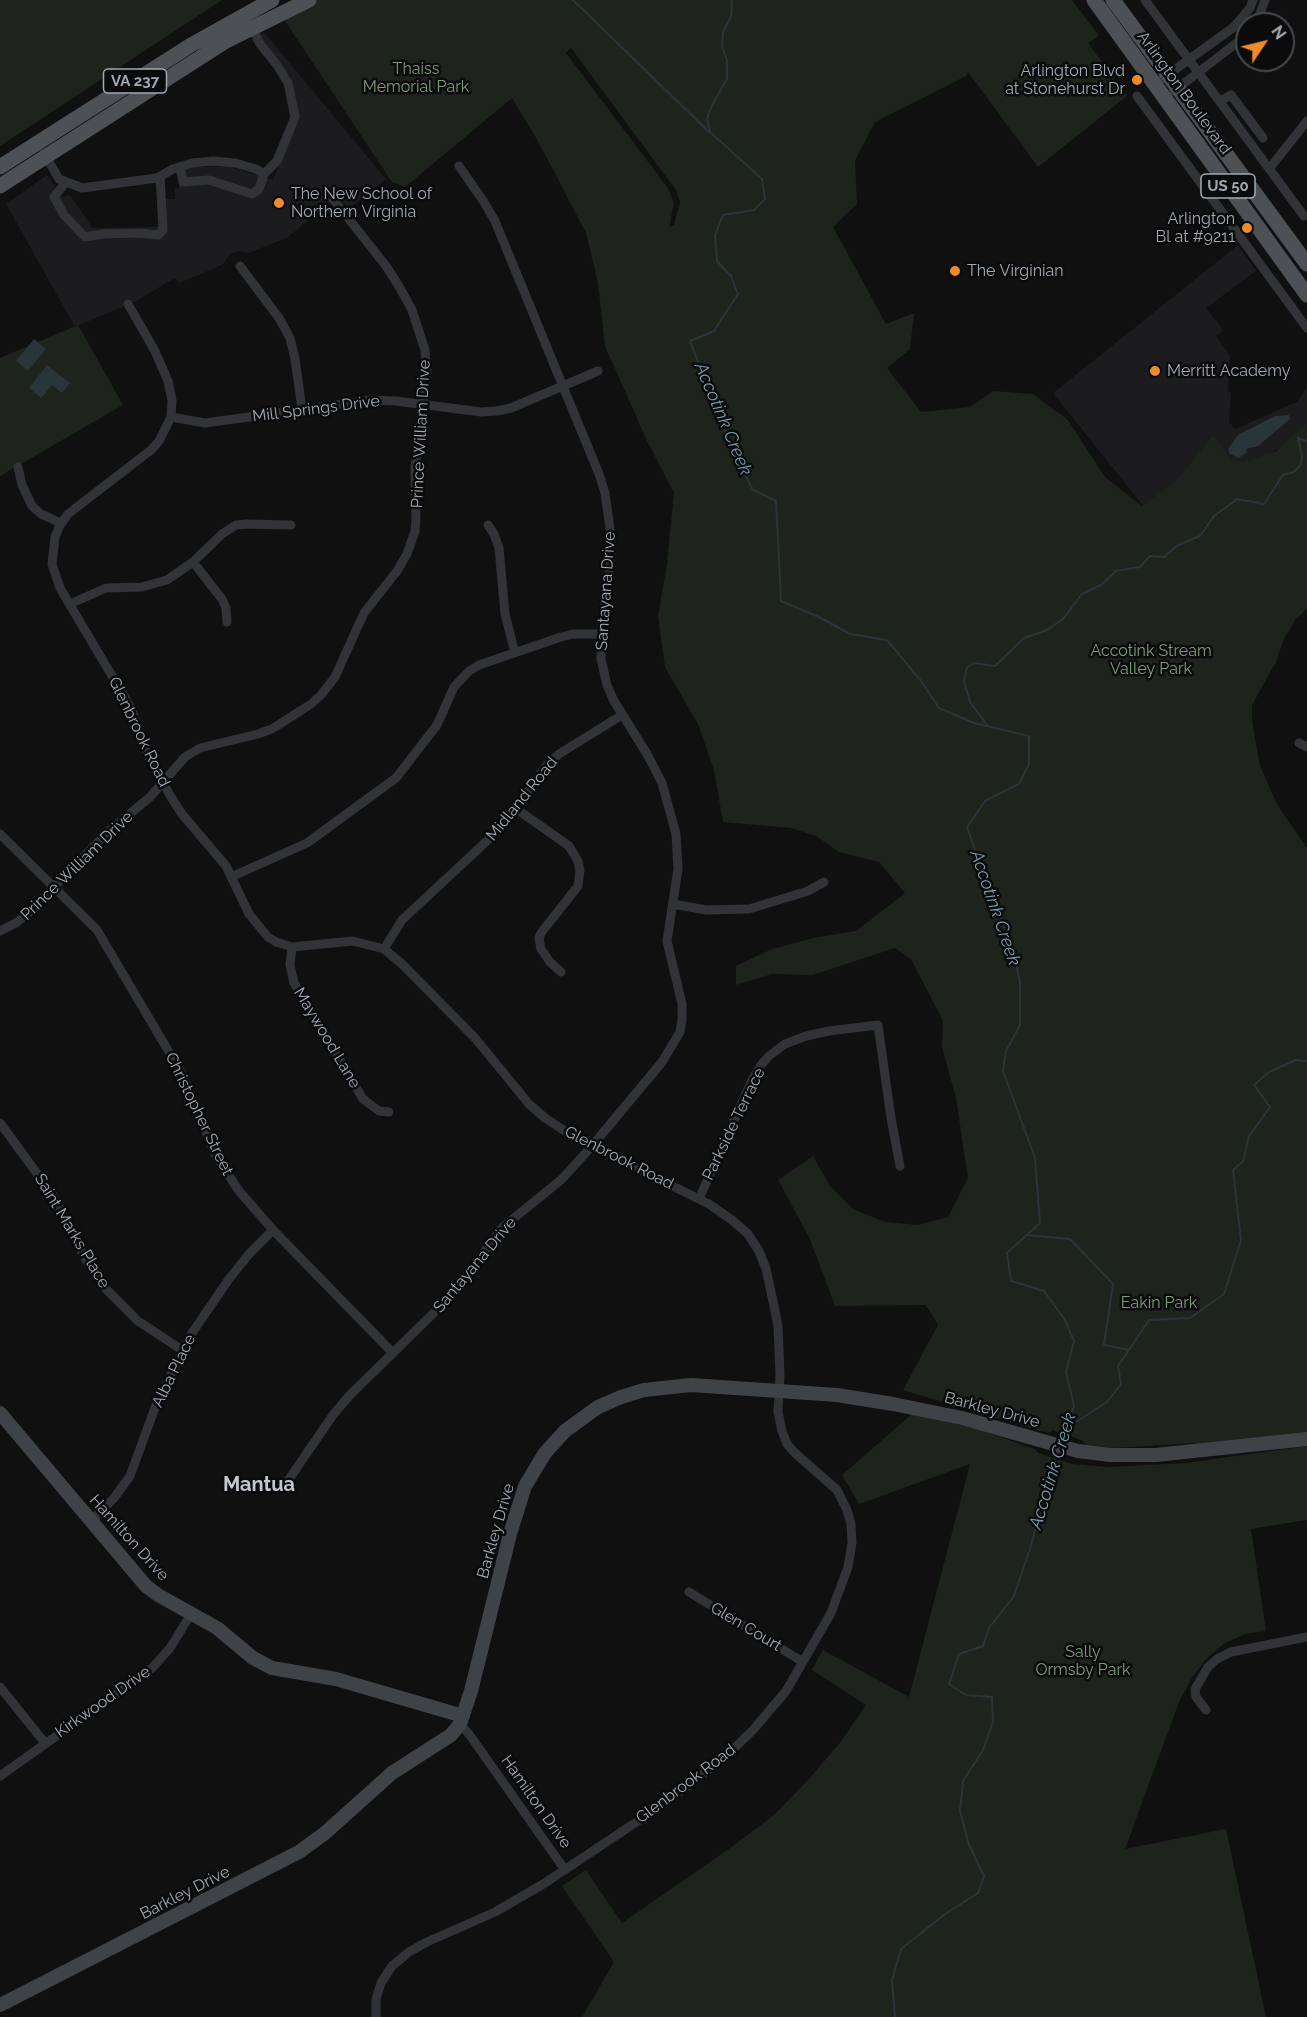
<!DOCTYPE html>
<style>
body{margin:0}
#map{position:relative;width:1307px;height:2017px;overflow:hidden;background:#101011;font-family:Raleway,sans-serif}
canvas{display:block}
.north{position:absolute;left:1235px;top:12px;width:60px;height:60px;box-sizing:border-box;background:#0b0b0c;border:2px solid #474a4e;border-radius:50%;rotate:55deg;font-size:16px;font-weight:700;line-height:24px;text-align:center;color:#a1a9b2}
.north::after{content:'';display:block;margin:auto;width:21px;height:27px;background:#ee8c2b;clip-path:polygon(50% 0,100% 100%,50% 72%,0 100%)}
</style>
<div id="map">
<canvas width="1307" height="2017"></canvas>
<div class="north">N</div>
</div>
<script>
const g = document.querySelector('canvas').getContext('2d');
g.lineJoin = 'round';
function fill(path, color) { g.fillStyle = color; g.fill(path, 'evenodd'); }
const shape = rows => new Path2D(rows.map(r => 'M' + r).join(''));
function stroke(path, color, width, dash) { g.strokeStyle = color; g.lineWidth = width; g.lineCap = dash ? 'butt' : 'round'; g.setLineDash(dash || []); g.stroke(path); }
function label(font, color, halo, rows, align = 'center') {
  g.font = font + ' Raleway,sans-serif'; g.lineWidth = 5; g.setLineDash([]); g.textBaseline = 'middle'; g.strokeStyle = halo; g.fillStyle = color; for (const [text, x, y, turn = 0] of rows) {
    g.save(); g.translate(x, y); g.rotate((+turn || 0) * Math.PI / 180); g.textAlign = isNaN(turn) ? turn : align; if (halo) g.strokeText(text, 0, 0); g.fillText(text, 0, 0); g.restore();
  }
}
fill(shape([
 [264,32,386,179,349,209,338,196,288,237,249,253,240,251,231,253,222,265,179,283,175,278,136,301,75,327,6,204,47,175,63,198,69,194,93,228,161,227,162,199,175,199,175,189,179,188,179,172,195,167,228,166,273,180,292,133,287,83,251,39],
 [1238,245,1256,271,1206,308,1223,330,1216,336,1230,355,1228,392,1231,392,1229,422,1235,429,1297,402,1307,387,1307,431,1156,522,1053,393]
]), '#1c1c1e');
fill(shape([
 [0,0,222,0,0,146],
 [318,0,1072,0,1099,36,1088,43,1127,96,1038,167,968,72,966,76,875,122,855,161,857,204,833,227,886,324,914,313,910,349,887,368,921,412,970,407,993,391,1033,394,1068,420,1105,477,1142,506,1177,480,1213,436,1232,460,1244,462,1276,451,1307,423,1307,609,1295,620,1283,641,1276,662,1252,705,1252,721,1260,766,1278,806,1307,848,1307,1435,1200,1447,1196,1443,1114,1448,1087,1445,1081,1440,1052,1430,1051,1433,1040,1431,903,1390,938,1325,926,1305,835,1306,809,1237,778,1180,813,1156,830,1186,853,1209,885,1222,918,1225,948,1217,968,1178,956,1098,942,1047,943,1021,911,959,895,948,812,975,772,974,736,985,736,966,772,949,813,938,856,931,905,893,879,862,839,852,816,836,791,828,723,822,714,770,698,724,665,667,658,616,667,564,674,493,647,441,605,346,598,283,586,233,539,143,512,98,405,187,392,182,283,18],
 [571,48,676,190,680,202,674,225,669,227,674,203,668,188,566,53],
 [78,325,123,405,0,476,0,358],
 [913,1413,980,1430,1035,1449,1038,1453,1072,1464,1109,1467,1185,1463,1307,1446,1307,1520,1251,1529,1266,1631,1245,1634,1225,1643,1208,1657,1193,1676,1179,1702,1125,1849,1226,1829,1266,2017,582,2017,614,1962,562,1886,586,1870,622,1923,733,1846,774,1815,808,1780,839,1744,866,1705,812,1670,823,1650,909,1697,970,1464,859,1504,842,1475]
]), '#1c241c');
fill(shape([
 [34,339,46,349,28,371,16,361],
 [47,365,70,383,62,393,52,385,41,398,29,388],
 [1289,415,1290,419,1258,446,1246,449,1247,452,1239,458,1230,454,1228,449,1238,435,1275,416]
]), '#2a3539');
stroke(shape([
 [573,0,709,132],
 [732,0,731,17,723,32,722,47,727,60,727,79,712,105,707,119,710,132,762,179,765,199,754,210,723,215,715,235,717,261,731,276,738,294,714,331,690,341,731,447,753,490,776,501,781,601,821,618,850,634,887,640,921,681,939,708,974,723,1029,736,1029,764,1019,784,985,801,967,827,995,905,1013,947,1020,983,1020,1025,1006,1051,1003,1071,1035,1158,1040,1223,1007,1253,1011,1281,1044,1291,1065,1320,1074,1341,1066,1372,1074,1406,1061,1442],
 [987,725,970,702,964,681,967,667,974,663,995,666,1024,638,1047,630,1063,619,1082,594,1101,585,1116,571,1140,567,1150,556,1164,557,1178,545,1200,536,1214,516,1237,499,1264,504,1283,475,1294,472,1301,464,1302,456,1298,438,1307,441],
 [1026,1235,1070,1239,1113,1284,1104,1345,1129,1350,1149,1320,1190,1318,1224,1294,1241,1240,1233,1170,1243,1161,1249,1136,1270,1107,1254,1085,1269,1072,1296,1060,1307,1061],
 [1067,1428,1107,1402,1121,1384,1118,1366,1129,1350],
 [895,2017,892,1980,901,1949,945,1914,978,1893,984,1876,969,1845,960,1811,963,1781,983,1750,993,1722,992,1697,966,1695,949,1684,959,1654,983,1646,989,1628,1014,1596,1031,1546,1048,1480,1058,1450]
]), '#2a3539', 2);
stroke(shape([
 [1145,0,1304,216],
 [1256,24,1265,0],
 [1155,84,1234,27,1250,8,1253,0],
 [1174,91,1247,35],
 [1137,96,1307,328],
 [1220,101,1231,95,1263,138],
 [44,153,59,179,82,188,157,178,173,169,192,163,213,161,235,163,256,169,264,174,277,161,295,117,288,83,277,65,260,44,252,27],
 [180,167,183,182,209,180,252,194,259,189,264,174],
 [1269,169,1307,121],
 [66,182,54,197,64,215,85,237,102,234,139,233,158,235,163,230,160,176],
 [240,266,279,318,290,338,295,359,302,409],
 [128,304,155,351,168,381,172,400,171,417,159,441,151,450,68,514,59,527,55,537,52,564,60,588,131,708,149,758,171,797,182,814,226,866,249,914,268,937,276,942,292,947,353,941,384,949,402,964,475,1038,529,1104,545,1118,579,1140,709,1204,732,1220,748,1234,759,1251,766,1269,774,1306,778,1326,780,1375,778,1412,782,1431,787,1444,795,1453,837,1490,847,1510,851,1524,852,1543,848,1567,831,1613,786,1691,753,1730,725,1757,668,1801,545,1883,495,1912,427,1942,409,1952,392,1966,381,1983,376,1999,376,2017],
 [171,417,205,423,372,400,396,401,481,412,497,411,511,408,598,371],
 [18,467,22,485,32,506,41,514,61,523],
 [488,525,494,534,499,548,505,614,515,653],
 [193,562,222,599,226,608,227,622],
 [70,604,106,588,142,587,167,580,193,562,222,534,236,525,246,524,291,525],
 [1299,743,1307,747],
 [515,808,569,846,578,861,580,871,578,886,541,933,539,938,541,949,550,962,561,972],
 [0,834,97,930,179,1069,193,1099,215,1154,239,1191,273,1230,392,1352],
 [231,877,307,843,396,778,437,725,454,687,469,671,479,665,561,637,573,634,601,634],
 [673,904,706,910,749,909,808,891,824,882],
 [0,931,16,923,25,916,108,832,150,797,185,757,200,748,258,734,272,729,311,704,321,695,335,677,364,613,397,571,407,554,415,531,416,519,415,467,427,373,425,350,412,310,400,288,386,266,333,199],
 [292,947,290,965,294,983,363,1099,379,1111,389,1112],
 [384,949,402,920,503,826,546,766,559,754,622,715],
 [0,1123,52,1194,86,1260,105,1288,138,1321,182,1350],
 [699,1199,752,1080,761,1065,769,1056,785,1044,806,1036,829,1031,878,1025,891,1118,900,1166],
 [283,1488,333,1415,349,1396,451,1296,503,1227,562,1179,592,1146,662,1062,680,1032,682,1020,682,1004,667,941,678,869,676,834,662,783,647,754,614,701,607,685,601,659,602,622,611,557,611,536,605,493,599,474,495,221,484,202,459,166],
 [91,1521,114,1498,130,1476,156,1405,190,1336,229,1279,249,1254,273,1230],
 [689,1592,803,1662],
 [0,1687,45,1743],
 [1206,1710,1196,1697,1195,1689,1208,1667,1217,1659,1231,1652,1307,1637],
 [460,1724,469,1734,565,1870],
 [0,1776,152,1668,170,1648,191,1614]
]), '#313336', 9);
stroke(shape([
 [0,1413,146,1586,158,1595,217,1628,253,1658,272,1668,336,1679,463,1716],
 [0,2005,299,1852,325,1833,392,1773,451,1735,460,1724,471,1691,510,1534,525,1486,545,1453,565,1431,598,1407,621,1397,644,1390,691,1385,837,1395,893,1404,962,1418,1078,1451,1110,1455,1156,1455,1307,1439]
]), '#3f4246', 14);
stroke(shape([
 [1094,0,1307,295],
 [1113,0,1307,264],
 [0,167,191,45,272,0],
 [0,186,226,41,309,0]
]), '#4d5055', 15);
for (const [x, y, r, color] of [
 [1137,80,6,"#ee8c2b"],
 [279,203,6,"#ee8c2b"],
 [1247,228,6,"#ee8c2b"],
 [955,271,6,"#ee8c2b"],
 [1155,371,6,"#ee8c2b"]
]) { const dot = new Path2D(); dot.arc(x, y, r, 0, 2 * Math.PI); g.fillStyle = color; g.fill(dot); stroke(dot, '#0b0b0c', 2); }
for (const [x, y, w] of [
 [135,81,63],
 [1228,186,54]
]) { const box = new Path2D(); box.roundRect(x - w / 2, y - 12, w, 24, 4.5); g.fillStyle = '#0b0b0c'; g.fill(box); stroke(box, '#a1a9b2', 1.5); }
label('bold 15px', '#a1a9b2', null, [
 ["VA 237",135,81],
 ["US 50",1228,186]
]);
label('16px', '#7c9d78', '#0b0b0c', [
 ["Thaiss",416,69],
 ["Memorial Park",416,87],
 ["Accotink Stream",1151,651],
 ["Valley Park",1151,669],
 ["Eakin Park",1159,1303],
 ["Sally",1083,1652],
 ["Ormsby Park",1083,1670]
]);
label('16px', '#a1a9b2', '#0b0b0c', [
 ["Arlington Blvd",1125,71,"right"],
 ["at Stonehurst Dr",1125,89,"right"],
 ["The New School of",291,194],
 ["Northern Virginia",291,212],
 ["Arlington",1235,219,"right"],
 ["Bl at #9211",1235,237,"right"],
 ["The Virginian",967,271],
 ["Merritt Academy",1167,371]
], 'left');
label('16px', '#a1a9b2', '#0b0b0c', [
 ["Arlington Boulevard",1184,93,54],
 ["Mill Springs Drive",316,409,-7],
 ["Prince William Drive",421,434,-87],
 ["Santayana Drive",606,591,-86],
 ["Glenbrook Road",139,732,64],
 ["Midland Road",522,799,-51],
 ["Prince William Drive",77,866,-44],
 ["Maywood Lane",327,1038,59],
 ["Christopher Street",199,1114,64],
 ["Parkside Terrace",734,1124,-64],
 ["Glenbrook Road",619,1158,27],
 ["Saint Marks Place",72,1231,59],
 ["Santayana Drive",475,1265,-50],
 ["Alba Place",174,1371,-64],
 ["Barkley Drive",992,1410,15],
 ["Barkley Drive",496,1531,-74],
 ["Hamilton Drive",129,1538,48],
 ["Glen Court",746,1627,31],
 ["Kirkwood Drive",103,1702,-35],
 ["Glenbrook Road",686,1784,-37],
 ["Hamilton Drive",536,1802,55],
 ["Barkley Drive",185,1893,-27]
]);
label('italic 18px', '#789dad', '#0b0b0c', [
 ["Accotink Creek",723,419,67],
 ["Accotink Creek",995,908,71],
 ["Accotink Creek",1053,1471,-73]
]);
label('bold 20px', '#c2c7ce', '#0b0b0c', [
 ["Mantua",259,1485]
]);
</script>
